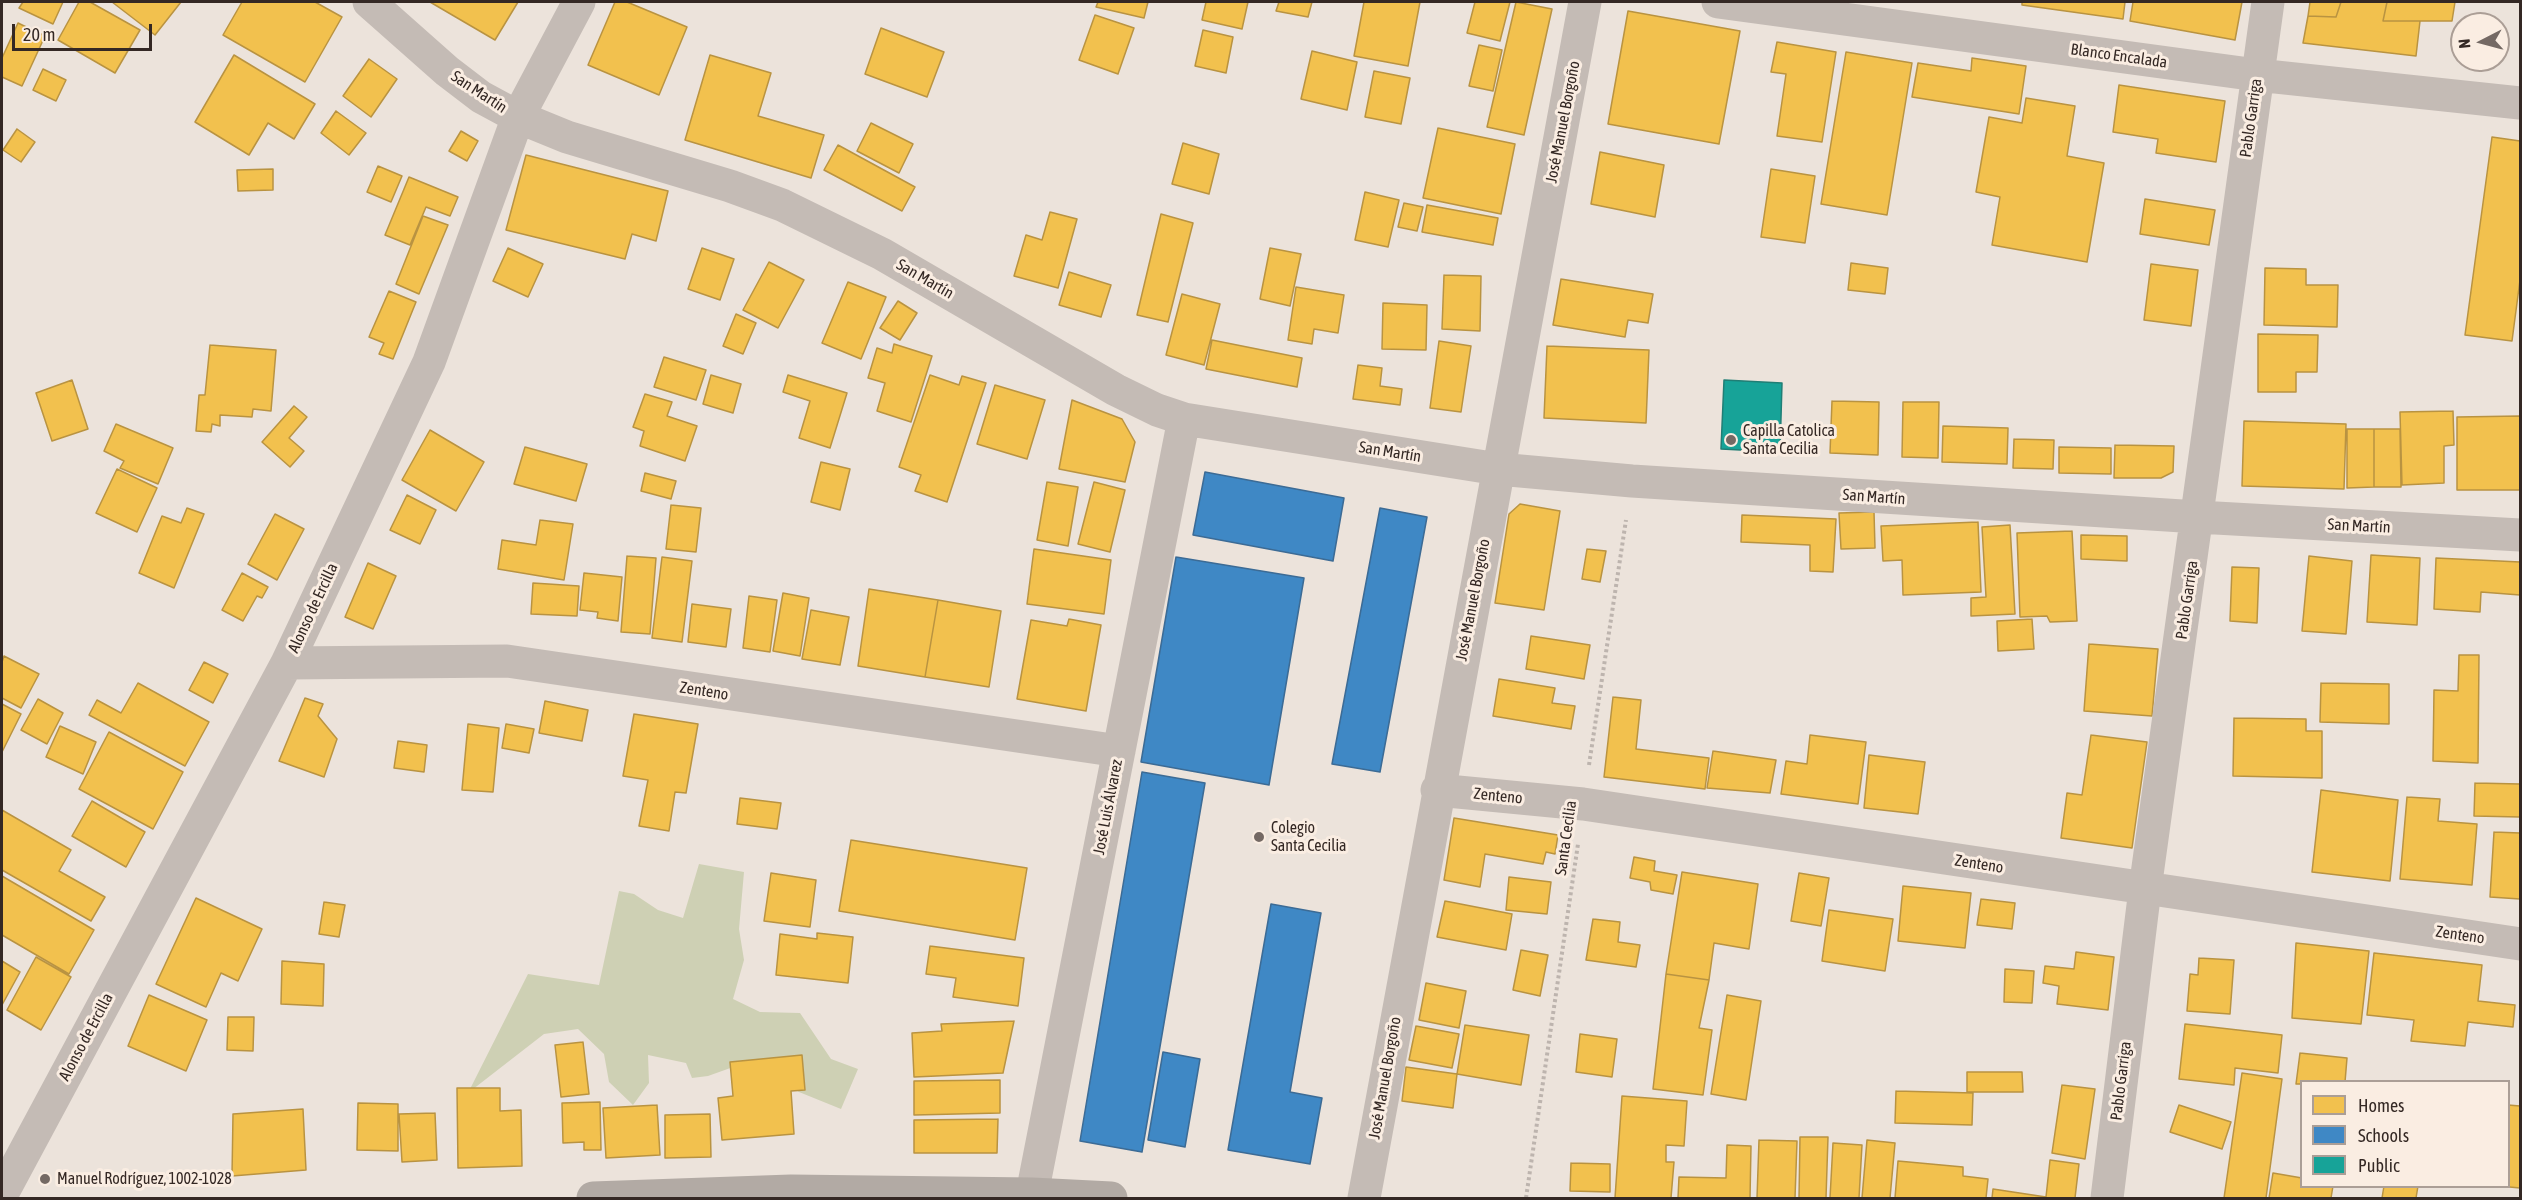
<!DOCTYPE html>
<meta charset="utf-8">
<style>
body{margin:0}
#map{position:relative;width:2522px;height:1200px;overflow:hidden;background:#ece3db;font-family:"Asap Condensed",sans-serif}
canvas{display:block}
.frame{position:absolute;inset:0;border:3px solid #342824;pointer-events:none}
.legend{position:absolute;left:2300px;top:1080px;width:210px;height:108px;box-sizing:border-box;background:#faede2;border:2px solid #ab9e96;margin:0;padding:8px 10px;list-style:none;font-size:18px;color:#342824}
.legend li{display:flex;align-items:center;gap:12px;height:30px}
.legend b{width:30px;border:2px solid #ab9e96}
.north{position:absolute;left:2450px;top:12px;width:60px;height:60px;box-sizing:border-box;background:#faede2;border:2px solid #ab9e96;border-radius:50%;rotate:264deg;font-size:16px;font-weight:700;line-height:24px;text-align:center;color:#342824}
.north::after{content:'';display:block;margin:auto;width:21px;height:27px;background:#746964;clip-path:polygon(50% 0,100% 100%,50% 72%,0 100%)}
.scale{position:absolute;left:12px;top:24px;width:140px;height:27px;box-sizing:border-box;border:3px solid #342824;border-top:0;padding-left:8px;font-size:18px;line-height:21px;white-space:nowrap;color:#342824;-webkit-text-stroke:4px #faede2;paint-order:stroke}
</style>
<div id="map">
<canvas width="2522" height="1200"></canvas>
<div class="frame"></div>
<ul class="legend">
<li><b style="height:16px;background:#f2c14e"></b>Homes</li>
<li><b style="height:16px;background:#3f88c5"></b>Schools</li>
<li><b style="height:16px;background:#17a398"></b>Public</li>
</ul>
<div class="north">N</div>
<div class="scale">20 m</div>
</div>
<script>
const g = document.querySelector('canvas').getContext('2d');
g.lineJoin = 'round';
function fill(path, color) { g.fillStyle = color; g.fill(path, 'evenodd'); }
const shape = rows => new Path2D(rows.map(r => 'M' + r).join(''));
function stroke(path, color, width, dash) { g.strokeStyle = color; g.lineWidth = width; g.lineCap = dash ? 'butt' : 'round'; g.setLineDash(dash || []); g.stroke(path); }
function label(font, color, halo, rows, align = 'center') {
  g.font = font + ' "Asap Condensed",sans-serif'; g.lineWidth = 6; g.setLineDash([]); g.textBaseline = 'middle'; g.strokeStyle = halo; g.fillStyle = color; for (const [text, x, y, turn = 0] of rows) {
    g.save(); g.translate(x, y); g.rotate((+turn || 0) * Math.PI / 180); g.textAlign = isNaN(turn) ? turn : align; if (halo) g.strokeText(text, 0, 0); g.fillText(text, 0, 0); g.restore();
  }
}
fill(shape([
 [699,864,744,872,739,929,744,960,733,999,760,1012,800,1013,831,1059,858,1069,841,1109,799,1092,750,1061,708,1076,692,1078,686,1063,648,1055,649,1083,633,1105,609,1082,604,1054,578,1029,544,1034,468,1093,528,974,599,985,619,891,634,894,658,910,683,918]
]), '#ced0b4');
const homes = shape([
 [23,2,63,2,53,24,19,8,23,2],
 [79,2,90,2,140,30,115,73,58,40,79,2],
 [112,2,181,2,155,35,112,2],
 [242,2,315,2,342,17,305,82,223,35,242,2],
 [430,2,518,2,495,40,430,2],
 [615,2,627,2,687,27,659,95,588,65,615,2],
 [1098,2,1148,2,1144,18,1096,7,1098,2],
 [1206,2,1248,2,1242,29,1202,20,1206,2],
 [1279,2,1312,2,1308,17,1276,11,1279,2],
 [1364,2,1420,2,1408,66,1354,56,1364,2],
 [1475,2,1510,2,1500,41,1467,33,1475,2],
 [1516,2,1552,9,1524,135,1487,127,1516,2],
 [2022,2,2125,2,2123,19,2022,5,2022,2],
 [2133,2,2242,2,2235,40,2130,21,2133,2],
 [2310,2,2341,2,2336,17,2308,16,2310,2],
 [2341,2,2387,2,2383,21,2420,21,2416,56,2303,43,2308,16,2336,17,2341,2],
 [2387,2,2455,2,2452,21,2383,21,2387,2],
 [1628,11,1740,31,1719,144,1608,124,1628,11],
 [1095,15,1134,28,1118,74,1079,60,1095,15],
 [18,23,45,36,22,86,2,77,2,58,18,23],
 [881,28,944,52,927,97,865,74,881,28],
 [1203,30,1233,37,1226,73,1195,66,1203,30],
 [1777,42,1836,52,1822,142,1777,136,1786,74,1771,72,1777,42],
 [1479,45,1502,50,1493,91,1469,86,1479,45],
 [1312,51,1357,62,1347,110,1301,99,1312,51],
 [1846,52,1912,63,1887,215,1821,204,1846,52],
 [234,55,315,104,294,139,268,123,249,155,195,122,234,55],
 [710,55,771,73,758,116,824,135,811,178,685,140,710,55],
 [1972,58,2026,66,2019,114,1912,97,1918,63,1971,71,1972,58],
 [369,59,397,79,371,117,343,96,369,59],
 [43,69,66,80,56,101,33,90,43,69],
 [1374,71,1410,78,1401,124,1365,117,1374,71],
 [2119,85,2225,101,2216,162,2156,153,2158,139,2113,132,2119,85],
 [2026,98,2075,106,2067,156,2104,163,2087,262,1992,245,2000,197,1976,192,1989,117,2022,123,2026,98],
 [336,111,366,133,349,155,321,133,336,111],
 [871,123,913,144,899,173,857,151,871,123],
 [1438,128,1515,144,1501,214,1423,198,1438,128],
 [17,129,35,142,21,162,3,150,17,129],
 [461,131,478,141,467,161,449,151,461,131],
 [2492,137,2520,141,2520,280,2512,341,2465,335,2492,137],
 [1183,143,1219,154,1209,194,1172,184,1183,143],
 [838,145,915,187,902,211,824,170,838,145],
 [1600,152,1664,165,1655,217,1591,204,1600,152],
 [526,155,668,191,656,241,632,234,625,259,506,230,526,155],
 [378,166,402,176,391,202,367,192,378,166],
 [273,169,273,190,238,191,237,170,273,169],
 [1771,169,1815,176,1805,243,1761,237,1771,169],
 [409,177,458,197,450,216,426,207,410,245,385,235,409,177],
 [1365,192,1399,200,1388,247,1355,240,1365,192],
 [2145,199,2215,210,2209,245,2140,234,2145,199],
 [1404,203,1423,207,1417,231,1398,227,1404,203],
 [1427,205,1498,218,1493,245,1422,232,1427,205],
 [1050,212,1077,219,1058,288,1014,276,1026,235,1042,240,1050,212],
 [1161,214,1193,223,1168,322,1137,315,1161,214],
 [423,216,448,225,419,294,396,284,423,216],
 [508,248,543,264,528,297,493,281,508,248],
 [702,248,734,259,720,300,688,289,702,248],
 [1270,248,1301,254,1290,306,1260,299,1270,248],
 [769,262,804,280,778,328,743,310,769,262],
 [1851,263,1888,268,1885,294,1848,290,1851,263],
 [2151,264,2198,270,2191,326,2144,320,2151,264],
 [2265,268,2306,269,2306,285,2338,285,2337,327,2264,325,2265,268],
 [1069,272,1111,285,1101,317,1059,305,1069,272],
 [1444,275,1481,276,1480,331,1442,329,1444,275],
 [1561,279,1653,294,1648,323,1628,320,1625,337,1553,325,1561,279],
 [848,282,886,297,861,359,822,343,848,282],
 [1296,287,1344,295,1338,333,1314,329,1312,344,1288,340,1296,287],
 [389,291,416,302,393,359,379,354,384,343,369,337,389,291],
 [1182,294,1220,304,1204,365,1166,355,1182,294],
 [898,301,917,313,900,340,880,328,898,301],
 [1383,303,1427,305,1426,350,1382,349,1383,303],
 [736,314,756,323,743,354,723,346,736,314],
 [2258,334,2318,335,2317,372,2296,372,2296,392,2258,392,2258,334],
 [1212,340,1302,358,1297,387,1206,369,1212,340],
 [1439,341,1471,346,1461,412,1430,408,1439,341],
 [894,344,932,356,911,422,877,411,885,383,868,378,877,348,892,353,894,344],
 [210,345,276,350,271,411,253,409,252,417,220,415,220,426,212,424,211,432,196,431,199,395,205,395,210,345],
 [1547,346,1649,350,1646,423,1544,418,1547,346],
 [664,357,706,370,696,400,654,387,664,357],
 [1358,365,1382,368,1380,386,1402,389,1400,405,1353,399,1358,365],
 [711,375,741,384,733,413,703,404,711,375],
 [788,375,847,393,830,448,799,438,810,401,783,392,788,375],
 [930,375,959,385,962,376,986,383,947,502,915,491,921,475,899,467,930,375],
 [72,380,88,429,52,441,36,393,72,380],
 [995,385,1045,400,1027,459,977,444,995,385],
 [645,394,672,402,667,416,697,426,685,461,640,446,644,431,633,427,645,394],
 [1072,400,1122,419,1135,442,1125,482,1059,469,1072,400],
 [1832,401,1879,402,1878,455,1830,453,1832,401],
 [1903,402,1939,402,1938,458,1902,457,1903,402],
 [294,406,307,417,289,438,304,451,290,467,262,442,294,406],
 [2453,411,2454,445,2444,446,2444,483,2402,485,2400,412,2453,411],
 [2520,416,2520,490,2457,490,2457,417,2520,416],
 [2244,421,2346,424,2344,489,2242,486,2244,421],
 [116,424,173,448,158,484,120,468,124,461,104,451,116,424],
 [1943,426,2008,428,2007,464,1942,462,1943,426],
 [2347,429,2374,429,2374,487,2347,488,2347,429],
 [2374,429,2400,429,2401,487,2374,487,2374,429],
 [430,430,484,462,456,511,402,480,430,430],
 [2014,439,2054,440,2053,469,2013,468,2014,439],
 [2115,445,2174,446,2173,472,2161,478,2114,478,2115,445],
 [525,447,587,464,576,501,514,484,525,447],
 [2059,447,2111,448,2111,474,2059,473,2059,447],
 [821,462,850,469,840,510,811,502,821,462],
 [117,469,157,488,137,532,96,513,117,469],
 [645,473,676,481,671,499,641,491,645,473],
 [1047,482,1078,487,1068,546,1037,540,1047,482],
 [1094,482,1125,490,1110,552,1078,544,1094,482],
 [407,495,436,510,420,544,390,530,407,495],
 [1520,504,1560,511,1544,610,1495,603,1509,514,1520,504],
 [671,505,701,508,696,552,666,549,671,505],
 [187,508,204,514,174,588,139,573,162,516,181,523,187,508],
 [1874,512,1875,548,1841,549,1839,513,1874,512],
 [275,514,304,529,277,580,248,564,275,514],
 [1742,515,1836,519,1833,572,1810,571,1810,545,1741,542,1742,515],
 [540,520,573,524,564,580,498,569,502,540,536,545,540,520],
 [1978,522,1981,592,1903,595,1902,560,1883,561,1881,526,1978,522],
 [2010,525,2015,614,1971,616,1971,598,1986,597,1982,527,2010,525],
 [2072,531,2077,621,2050,622,2047,616,2020,617,2017,533,2072,531],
 [2081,535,2127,536,2127,561,2081,559,2081,535],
 [1034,549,1111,560,1104,614,1027,604,1034,549],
 [1587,549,1606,551,1600,582,1582,579,1587,549],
 [2371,555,2420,558,2417,625,2367,622,2371,555],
 [627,556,656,558,650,634,621,632,627,556],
 [2309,556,2352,561,2346,634,2302,631,2309,556],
 [662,557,692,561,682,642,652,638,662,557],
 [2436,558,2520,562,2520,595,2481,592,2480,612,2434,609,2436,558],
 [368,563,396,576,373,629,345,617,368,563],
 [2232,567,2259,568,2257,623,2230,621,2232,567],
 [242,573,268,587,262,598,257,596,243,621,222,610,242,573],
 [584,573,622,577,618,621,597,618,598,612,580,610,584,573],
 [533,583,579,586,577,616,531,614,533,583],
 [869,589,938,600,925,677,858,666,869,589],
 [783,593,809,598,800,656,773,651,783,593],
 [749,596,777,600,770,652,743,648,749,596],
 [938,600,1001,611,989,687,925,677,938,600],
 [692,604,731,609,726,647,688,642,692,604],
 [811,610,849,617,840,665,802,659,811,610],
 [1069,619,1101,625,1086,711,1017,699,1031,620,1067,626,1069,619],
 [2032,619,2034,649,1998,651,1997,621,2032,619],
 [1531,636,1590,645,1584,679,1526,669,1531,636],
 [2089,644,2158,649,2152,716,2084,711,2089,644],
 [2459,655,2479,655,2478,763,2433,761,2434,690,2458,691,2459,655],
 [4,656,39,674,21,708,2,698,2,662,4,656],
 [204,662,228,674,213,703,189,690,204,662],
 [1499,679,1555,688,1552,703,1575,706,1571,729,1493,716,1499,679],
 [138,683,209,722,185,766,89,715,97,700,121,713,138,683],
 [2321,683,2389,684,2389,724,2320,722,2321,683],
 [1613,697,1641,700,1636,749,1709,758,1705,789,1604,777,1613,697],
 [305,698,323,704,318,716,337,739,324,777,279,761,305,698],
 [38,699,63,713,47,744,21,730,38,699],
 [545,701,588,710,582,741,539,733,545,701],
 [2,704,21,714,2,752,2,704],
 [634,714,698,724,686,793,675,792,669,831,639,826,648,780,623,776,634,714],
 [2234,718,2306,719,2306,731,2322,731,2322,778,2233,776,2234,718],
 [468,724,499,728,493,792,462,790,468,724],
 [506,724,534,729,529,753,502,748,506,724],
 [60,726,96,742,83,774,46,757,60,726],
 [109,732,183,772,153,829,79,789,109,732],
 [1810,735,1866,742,1858,804,1781,794,1786,761,1807,764,1810,735],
 [2091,735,2147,742,2132,848,2061,838,2067,793,2082,795,2091,735],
 [398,741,427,745,424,772,394,768,398,741],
 [1713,751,1776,760,1770,793,1707,788,1713,751],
 [1869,755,1925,762,1918,814,1864,808,1869,755],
 [2475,783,2520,784,2520,817,2474,816,2475,783],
 [2321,790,2398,800,2390,881,2312,872,2321,790],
 [2407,797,2440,799,2438,821,2477,824,2472,885,2400,879,2407,797],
 [740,798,781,803,777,829,737,824,740,798],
 [92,801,145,832,126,867,72,836,92,801],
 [2,810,71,850,59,871,105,897,91,921,2,870,2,810],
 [1454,818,1558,835,1555,854,1546,852,1543,864,1485,854,1480,887,1444,880,1454,818],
 [2494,832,2520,833,2520,899,2490,897,2494,832],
 [851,840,1027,868,1015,940,839,911,851,840],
 [1634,857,1655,861,1654,871,1677,875,1673,894,1651,890,1650,882,1630,878,1634,857],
 [1682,872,1758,884,1749,949,1714,943,1709,980,1666,974,1682,872],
 [771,873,816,880,810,927,764,921,771,873],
 [1799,873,1829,878,1821,926,1791,921,1799,873],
 [2,876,94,930,69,974,2,935,2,876],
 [1509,877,1551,882,1547,914,1506,910,1509,877],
 [1903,886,1971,893,1965,948,1898,941,1903,886],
 [196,898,262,929,238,981,221,973,206,1007,156,984,196,898],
 [1981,899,2015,903,2012,929,1977,925,1981,899],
 [1445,901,1512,914,1506,950,1437,937,1445,901],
 [324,902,345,905,339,937,319,934,324,902],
 [1829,910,1893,919,1885,971,1822,961,1829,910],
 [1593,919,1620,922,1618,942,1640,945,1636,967,1586,960,1593,919],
 [817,933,853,937,848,983,776,975,780,934,817,939,817,933],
 [2296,943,2369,951,2361,1024,2292,1018,2296,943],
 [930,946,1024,958,1018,1006,953,997,956,978,926,974,930,946],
 [1521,950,1548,955,1540,996,1513,990,1521,950],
 [2076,952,2114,957,2108,1010,2057,1004,2059,986,2043,983,2045,966,2074,969,2076,952],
 [2374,953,2482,965,2478,1001,2515,1005,2513,1027,2468,1022,2465,1046,2411,1041,2414,1020,2367,1015,2374,953],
 [36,957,71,977,41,1030,7,1010,36,957],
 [2199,958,2234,960,2230,1014,2187,1011,2190,974,2198,975,2199,958],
 [2,961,20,972,2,1005,2,961],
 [282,961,324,964,323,1006,281,1004,282,961],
 [2005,969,2034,971,2032,1003,2004,1002,2005,969],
 [1666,974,1709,980,1699,1028,1712,1030,1703,1095,1653,1089,1666,974],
 [1426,983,1466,991,1459,1028,1419,1020,1426,983],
 [149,995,207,1020,186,1071,128,1046,149,995],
 [1727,995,1761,1001,1746,1100,1711,1094,1727,995],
 [228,1017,254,1017,253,1051,227,1050,228,1017],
 [1014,1021,1003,1073,914,1077,912,1033,942,1031,941,1024,1014,1021],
 [2185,1024,2282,1035,2278,1073,2235,1068,2234,1085,2179,1079,2185,1024],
 [1465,1025,1529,1035,1521,1085,1457,1074,1465,1025],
 [1416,1026,1459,1034,1452,1068,1409,1060,1416,1026],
 [1580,1034,1617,1039,1612,1077,1576,1072,1580,1034],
 [583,1042,589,1094,561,1097,555,1045,583,1042],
 [2300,1053,2347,1058,2345,1082,2302,1082,2302,1084,2296,1084,2300,1053],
 [802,1055,805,1090,791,1091,794,1134,722,1140,718,1098,733,1096,730,1062,802,1055],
 [1406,1067,1457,1074,1453,1108,1402,1101,1406,1067],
 [1967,1072,2022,1072,2023,1092,1967,1092,1967,1072],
 [2242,1073,2282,1079,2266,1198,2224,1198,2242,1073],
 [1000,1080,1000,1113,914,1115,914,1081,1000,1080],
 [2062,1085,2095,1089,2085,1159,2052,1153,2062,1085],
 [457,1088,500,1088,500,1111,521,1110,522,1166,458,1168,457,1088],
 [1896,1091,1973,1093,1972,1125,1895,1123,1896,1091],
 [1622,1096,1687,1101,1684,1146,1666,1145,1666,1162,1674,1162,1671,1198,1615,1198,1622,1096],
 [600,1102,601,1150,584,1150,584,1142,563,1143,562,1103,600,1102],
 [358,1103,398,1104,398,1151,357,1150,358,1103],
 [657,1105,660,1155,606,1158,603,1108,657,1105],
 [2179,1105,2231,1122,2222,1149,2170,1132,2179,1105],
 [2508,1105,2520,1106,2520,1188,2499,1186,2508,1186,2508,1105],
 [303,1109,306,1170,232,1176,233,1114,303,1109],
 [435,1113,437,1160,402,1162,399,1114,435,1113],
 [710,1114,711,1157,665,1158,665,1115,710,1114],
 [998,1119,997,1153,914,1153,914,1120,998,1119],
 [1800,1137,1828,1137,1826,1198,1799,1198,1800,1137],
 [1759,1140,1797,1141,1795,1198,1757,1198,1759,1140],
 [1867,1140,1895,1143,1890,1198,1862,1198,1867,1140],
 [1833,1143,1862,1145,1859,1198,1830,1198,1833,1143],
 [1727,1145,1751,1146,1750,1198,1678,1198,1679,1177,1726,1178,1727,1145],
 [2050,1160,2079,1164,2075,1198,1992,1198,1993,1189,2046,1197,2050,1160],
 [1898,1161,1963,1167,1963,1176,1988,1179,1986,1198,1895,1198,1898,1161],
 [1571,1163,1610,1164,1610,1192,1570,1191,1571,1163],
 [2273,1173,2302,1178,2302,1186,2333,1186,2331,1198,2269,1198,2273,1173],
 [2384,1186,2418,1186,2416,1198,2382,1198,2384,1186]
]);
fill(homes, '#f2c14e');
stroke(homes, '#b99341', 1.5);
const schools = shape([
 [1205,472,1344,498,1333,561,1193,535,1205,472],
 [1380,508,1427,517,1380,772,1332,764,1380,508],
 [1176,557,1304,578,1269,785,1141,762,1176,557],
 [1142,772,1205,783,1142,1152,1080,1141,1142,772],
 [1271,904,1321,913,1290,1092,1322,1098,1310,1164,1228,1150,1271,904],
 [1163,1052,1200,1059,1185,1147,1148,1140,1163,1052]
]);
fill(schools, '#3f88c5');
stroke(schools, '#3c6b95', 1.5);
const public = shape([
 [1724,380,1782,383,1780,452,1721,449,1724,380]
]);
fill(public, '#17a398');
stroke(public, '#207e75', 1.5);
stroke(shape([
 [1589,765,1626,520],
 [1526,1198,1578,844]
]), '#bdb4ae', 4, [3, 3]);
stroke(shape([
 [369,2,447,71,481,97,518,117,567,137,730,186,782,205,882,254,1116,390,1157,410,1184,419,1498,469,1632,481,2198,517,2520,535],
 [1718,2,2257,75,2520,103],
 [287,663,507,661,1119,751],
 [1437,790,1583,804,2520,944],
 [2,1194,287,663,429,362,518,117,579,2],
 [1032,1194,1184,419],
 [1364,1198,1585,2],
 [2107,1198,2145,889,2268,2]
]), '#c4bbb5', 33);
stroke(shape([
 [593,1198,791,1191,1032,1194,1111,1198]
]), '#b2aaa4', 33);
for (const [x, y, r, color] of [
 [1731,440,6,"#746964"],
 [1259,837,6,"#746964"],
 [45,1179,6,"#746964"]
]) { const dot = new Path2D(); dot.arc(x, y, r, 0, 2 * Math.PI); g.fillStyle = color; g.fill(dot); stroke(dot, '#faede2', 2); }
label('16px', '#342824', '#faede2', [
 ["Blanco Encalada",2119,56,8],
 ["San Martín",479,92,33],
 ["Pablo Garriga",2251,118,-82],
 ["José Manuel Borgoño",1563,122,-79],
 ["San Martín",925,279,30],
 ["San Martín",1390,452,9],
 ["San Martín",1874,497,4],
 ["San Martín",2359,526,3],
 ["José Manuel Borgoño",1473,600,-79],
 ["Pablo Garriga",2187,600,-82],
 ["Alonso de Ercilla",313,608,-65],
 ["Zenteno",704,691,9],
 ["Zenteno",1498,796,6],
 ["José Luis Álvarez",1108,807,-79],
 ["Santa Cecilia",1566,838,-82],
 ["Zenteno",1979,864,9],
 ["Zenteno",2460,935,8],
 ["Alonso de Ercilla",86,1037,-62],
 ["José Manuel Borgoño",1385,1078,-80],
 ["Pablo Garriga",2121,1081,-83]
]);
label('16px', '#342824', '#faede2', [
 ["Capilla Catolica",1743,431],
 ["Santa Cecilia",1743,449],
 ["Colegio",1271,828],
 ["Santa Cecilia",1271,846],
 ["Manuel Rodríguez, 1002-1028",57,1179]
], 'left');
</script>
